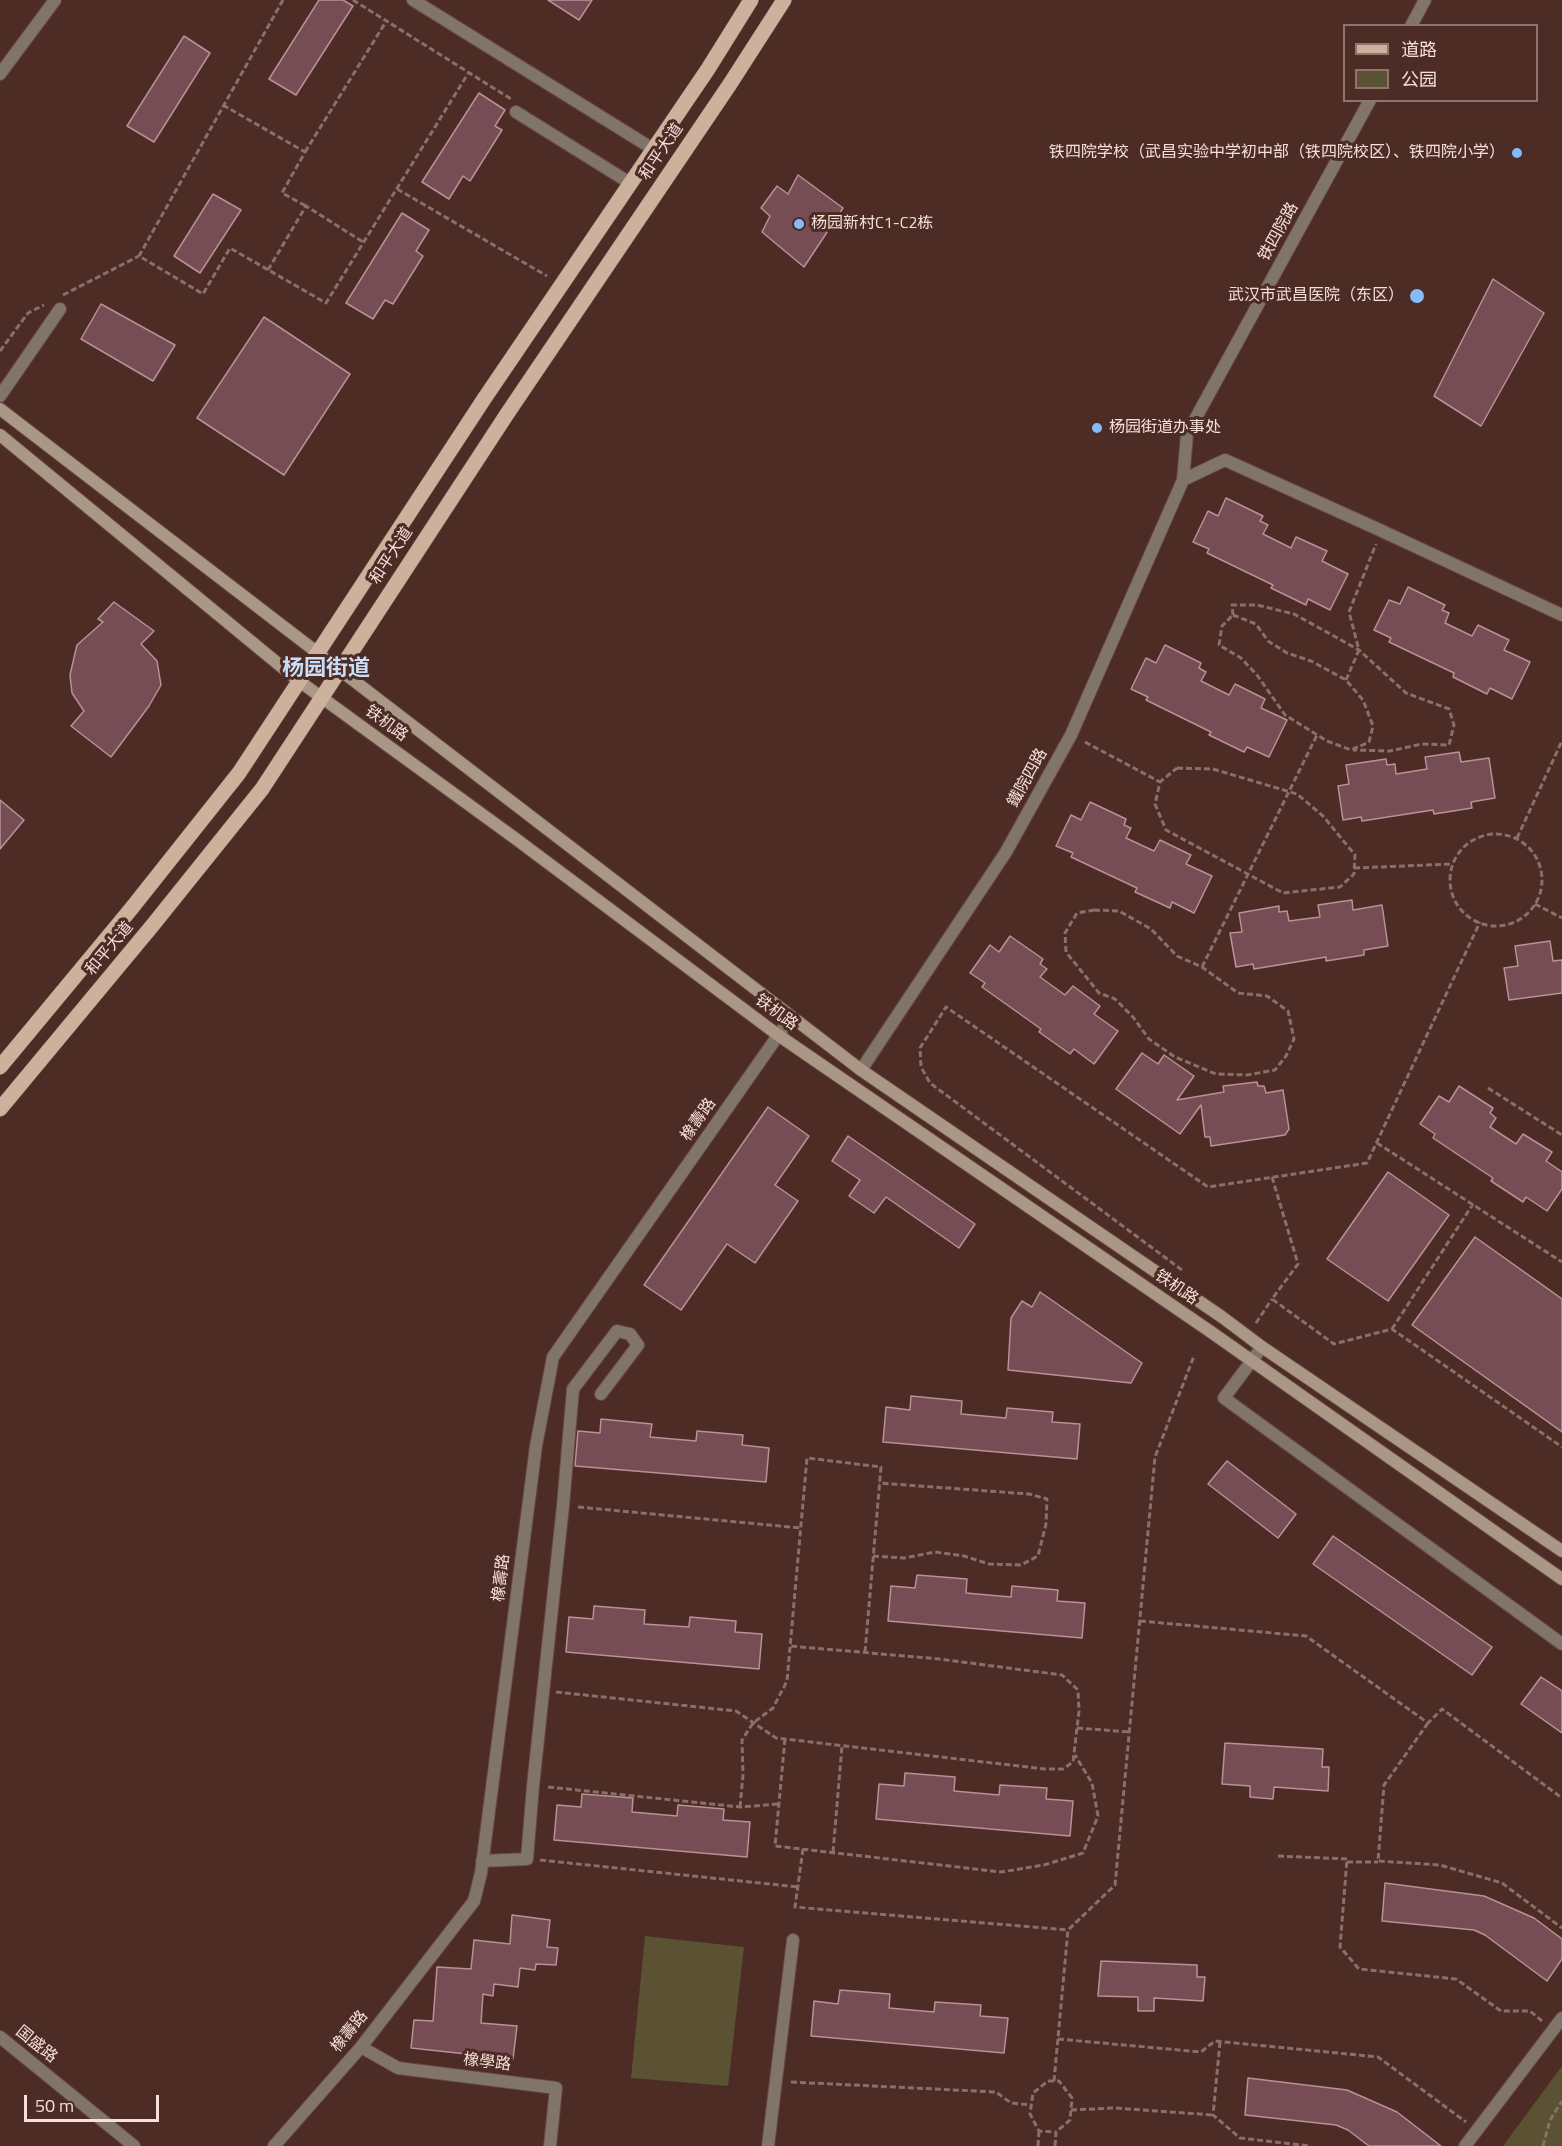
<!DOCTYPE html>
<meta charset="utf-8">
<style>
body{margin:0}
#map{position:relative;width:1562px;height:2146px;overflow:hidden;background:#4c2c24;font-family:"Titillium Web","Noto Sans SC",sans-serif}
canvas{display:block}
.legend{position:absolute;left:1343px;top:24px;width:195px;height:78px;box-sizing:border-box;background:#4c2c24;border:2px solid #90746d;margin:0;padding:8px 10px;list-style:none;font-size:18px;color:#f5e0da}
.legend li{display:flex;align-items:center;gap:12px;height:30px}
.legend b{width:30px;border:2px solid #90746d}
.scale{position:absolute;left:24px;top:2095px;width:135px;height:27px;box-sizing:border-box;border:3px solid #f5e0da;border-top:0;padding-left:8px;font-size:18px;line-height:21px;white-space:nowrap;color:#f5e0da;-webkit-text-stroke:4px #4c2c24;paint-order:stroke}
</style>
<div id="map">
<canvas width="1562" height="2146"></canvas>
<ul class="legend">
<li><b style="height:8px;background:#ccb29c"></b>道路</li>
<li><b style="height:16px;background:#5b5133"></b>公园</li>
</ul>
<div class="scale">50 m</div>
</div>
<script>
const g = document.querySelector('canvas').getContext('2d');
g.lineJoin = 'round';
function fill(path, color) { g.fillStyle = color; g.fill(path, 'evenodd'); }
const shape = rows => new Path2D(rows.map(r => 'M' + r).join(''));
function stroke(path, color, width, dash) { g.strokeStyle = color; g.lineWidth = width; g.lineCap = dash ? 'butt' : 'round'; g.setLineDash(dash || []); g.stroke(path); }
function label(font, color, halo, rows, align = 'center') {
  g.font = font + ' "Titillium Web","Noto Sans SC",sans-serif'; g.lineWidth = 6; g.setLineDash([]); g.textBaseline = 'middle'; g.strokeStyle = halo; g.fillStyle = color; for (const [text, x, y, turn = 0] of rows) {
    g.save(); g.translate(x, y); g.rotate((+turn || 0) * Math.PI / 180); g.textAlign = isNaN(turn) ? turn : align; if (halo) g.strokeText(text, 0, 0); g.fillText(text, 0, 0); g.restore();
  }
}
fill(shape([
 [645,1936,744,1947,728,2086,631,2078],
 [1562,2066,1562,2146,1503,2146]
]), '#5b5133');
const building = shape([
 [319,0,343,0,353,6,296,95,269,79,319,0],
 [548,0,592,0,579,20,548,0],
 [184,36,210,53,154,142,127,126,184,36],
 [479,93,505,110,495,126,502,130,470,181,463,176,449,199,422,182,479,93],
 [798,175,843,208,804,267,762,232,770,216,761,208,777,186,788,194,798,175],
 [213,194,241,210,200,273,174,256,213,194],
 [402,213,429,230,416,251,423,256,393,304,385,300,373,319,346,303,402,213],
 [1493,279,1544,313,1481,426,1434,396,1493,279],
 [101,304,175,345,153,381,81,339,101,304],
 [264,317,350,374,284,475,197,418,264,317],
 [1226,498,1263,516,1260,521,1268,525,1263,534,1291,548,1296,537,1327,551,1322,561,1348,574,1330,610,1308,599,1306,605,1271,588,1273,585,1207,553,1209,549,1193,542,1208,511,1218,516,1226,498],
 [1408,587,1445,605,1442,610,1449,613,1445,623,1472,636,1478,625,1509,640,1504,650,1530,662,1512,699,1490,688,1487,694,1453,677,1454,673,1389,642,1391,638,1374,630,1389,600,1400,604,1408,587],
 [114,602,154,631,141,644,157,661,161,685,149,706,111,757,71,726,84,711,72,693,70,675,77,645,103,622,98,619,114,602],
 [1165,645,1201,663,1199,668,1206,672,1201,681,1229,695,1235,684,1265,699,1261,708,1287,720,1269,757,1247,747,1244,752,1209,735,1211,732,1146,700,1148,697,1131,689,1146,658,1156,663,1165,645],
 [1459,752,1461,762,1489,758,1495,798,1471,802,1472,808,1434,814,1433,810,1362,821,1361,817,1343,820,1338,786,1349,784,1346,765,1386,759,1387,765,1395,764,1396,774,1427,769,1425,757,1459,752],
 [0,800,24,820,0,849,0,800],
 [1090,802,1126,819,1124,825,1131,828,1126,838,1154,851,1160,840,1191,855,1186,864,1212,876,1194,913,1172,902,1170,908,1135,892,1137,888,1071,857,1073,853,1056,846,1071,815,1081,820,1090,802],
 [1352,900,1353,910,1382,905,1388,946,1364,950,1364,955,1326,961,1326,957,1254,969,1253,964,1236,967,1230,933,1242,932,1239,913,1279,906,1279,912,1287,911,1289,921,1320,917,1318,905,1352,900],
 [1010,936,1043,959,1040,964,1047,969,1040,977,1065,995,1073,986,1100,1006,1094,1014,1118,1031,1094,1064,1074,1049,1070,1054,1039,1032,1041,1029,982,987,985,983,970,973,990,945,999,952,1010,936],
 [1550,941,1553,961,1562,960,1562,993,1509,1000,1504,968,1518,966,1515,946,1550,941],
 [1142,1053,1158,1064,1164,1055,1194,1076,1177,1100,1224,1092,1223,1086,1257,1082,1258,1086,1264,1086,1266,1093,1283,1090,1289,1129,1285,1135,1211,1146,1210,1137,1205,1137,1201,1105,1180,1134,1116,1089,1142,1053],
 [1459,1086,1493,1108,1490,1113,1496,1118,1490,1127,1516,1144,1523,1134,1552,1152,1546,1161,1562,1172,1562,1189,1547,1211,1526,1197,1523,1202,1491,1181,1493,1178,1433,1138,1435,1134,1420,1124,1439,1096,1449,1102,1459,1086],
 [768,1107,809,1136,775,1185,798,1201,755,1263,727,1244,681,1310,644,1285,768,1107],
 [848,1136,975,1224,959,1248,886,1197,874,1213,849,1196,860,1180,832,1161,848,1136],
 [1388,1172,1449,1215,1388,1301,1327,1259,1388,1172],
 [1475,1237,1562,1299,1562,1432,1412,1325,1475,1237],
 [1040,1292,1142,1363,1131,1383,1008,1370,1011,1318,1022,1301,1032,1307,1040,1292],
 [911,1396,962,1401,961,1414,1006,1418,1007,1408,1053,1412,1052,1422,1080,1424,1077,1459,883,1442,886,1407,910,1410,911,1396],
 [601,1419,652,1424,650,1437,696,1441,697,1431,743,1435,742,1445,769,1448,766,1482,575,1466,578,1431,600,1433,601,1419],
 [1227,1461,1296,1514,1278,1538,1208,1484,1227,1461],
 [1333,1536,1492,1647,1472,1675,1313,1564,1333,1536],
 [917,1575,967,1579,966,1593,1011,1597,1012,1586,1058,1590,1057,1601,1085,1603,1082,1638,888,1621,891,1586,915,1588,917,1575],
 [594,1606,645,1610,644,1624,689,1627,690,1617,736,1621,735,1632,762,1634,759,1669,566,1652,569,1617,593,1619,594,1606],
 [1541,1677,1562,1691,1562,1733,1521,1704,1541,1677],
 [1225,1743,1323,1749,1322,1767,1329,1767,1328,1791,1274,1787,1273,1799,1250,1797,1250,1786,1222,1784,1225,1743],
 [905,1773,955,1777,954,1791,999,1795,1000,1785,1047,1788,1046,1799,1073,1801,1070,1836,876,1819,879,1784,904,1786,905,1773],
 [582,1794,633,1798,632,1812,677,1816,678,1805,724,1809,723,1820,750,1822,747,1857,554,1840,557,1805,581,1807,582,1794],
 [1385,1883,1484,1896,1534,1918,1562,1939,1562,1959,1547,1981,1485,1935,1474,1930,1382,1921,1385,1883],
 [512,1915,550,1920,547,1947,558,1948,556,1965,536,1964,535,1970,520,1968,518,1987,494,1984,493,1996,483,1994,481,2023,517,2026,513,2059,411,2048,414,2020,433,2021,437,1967,471,1969,474,1940,510,1944,512,1915],
 [1101,1961,1197,1965,1197,1977,1205,1977,1203,2001,1154,1998,1154,2011,1138,2011,1138,1997,1098,1996,1101,1961],
 [840,1990,890,1994,889,2008,934,2012,935,2002,981,2005,980,2016,1008,2018,1004,2053,811,2036,814,2001,838,2004,840,1990],
 [1248,2078,1347,2090,1397,2112,1441,2146,1369,2146,1348,2130,1336,2125,1245,2115,1248,2078]
]);
fill(building, '#764c55');
stroke(building, '#b99198', 1.5);
const street = shape([
 [413,0,653,149],
 [1411,26,1425,0],
 [0,74,55,0],
 [516,112,630,183],
 [0,396,60,309],
 [1183,480,1225,460,1382,531,1562,615],
 [861,1070,1006,852,1071,735,1183,480,1187,434,1370,100],
 [1262,1347,1224,1398,1562,1644],
 [482,1861,527,1859,533,1786,563,1506,573,1389,617,1331,630,1334,638,1345,601,1394],
 [0,2037,134,2146],
 [361,2047,398,2068,556,2088,550,2146],
 [274,2146,361,2047,474,1901,481,1873,536,1446,553,1357,791,1017],
 [768,2146,793,1940],
 [1465,2146,1562,2018]
]);
const secondary = shape([
 [0,409,861,1070,1222,1317,1262,1347,1562,1551],
 [0,435,299,681,516,839,778,1035,1211,1332,1562,1579]
]);
const primary = shape([
 [0,1067,131,909,239,773,484,399,708,69,751,0],
 [0,1109,152,926,262,789,507,414,730,84,784,0]
]);
stroke(street, '#674941', 14);
stroke(secondary, '#674941', 14);
stroke(primary, '#674941', 16);
stroke(shape([
 [283,0,139,256,203,294,230,248,326,303,469,72],
 [353,0,511,99],
 [223,105,305,152,282,193,306,206],
 [305,152,387,20],
 [397,189,547,276],
 [268,270,306,206,363,242],
 [63,295,139,256],
 [0,351,28,313,44,305],
 [1233,615,1256,624,1268,641,1287,653,1311,661,1346,680,1363,700,1373,726,1369,742,1351,750,1327,741,1285,715,1257,675,1241,658,1219,645,1222,626,1233,615],
 [1233,615,1232,605,1257,605,1294,614,1359,650,1406,693,1449,709,1454,725,1449,745,1422,744,1390,751,1353,750],
 [1346,680,1359,650,1349,612,1376,544],
 [1085,742,1160,782],
 [1177,768,1213,769,1297,794,1323,816,1355,855,1354,874,1340,887,1283,893,1166,830,1155,804,1160,782,1177,768],
 '1450 880a46 46 0 1 1 92 0a46 46 0 1 1-92 0Z',
 [1517,838,1562,741],
 [1354,868,1453,864],
 [1535,904,1562,918],
 [1094,910,1119,911,1151,929,1177,956,1202,967,1238,993,1267,996,1288,1011,1294,1039,1286,1056,1275,1070,1247,1075,1216,1074,1175,1057,1149,1039,1133,1017,1115,999,1099,993,1066,952,1065,933,1077,913,1094,910],
 [1202,967,1317,735],
 [1488,1088,1562,1135],
 [1377,1143,1562,1262],
 [1272,1177,1298,1264,1272,1299,1334,1344,1392,1329,1562,1447],
 [1182,1270,930,1083,921,1067,920,1048,946,1007,1208,1187,1367,1163,1480,922],
 [1256,1323,1272,1299],
 [1392,1329,1473,1204],
 [578,1507,801,1528],
 [873,1556,904,1558,935,1552,964,1556,989,1564,1021,1565,1038,1556,1046,1524,1047,1499,1029,1494,879,1483],
 [1140,1621,1306,1636,1428,1723,1442,1709,1562,1798],
 [556,1692,736,1711,776,1738,1045,1769,1063,1769,1073,1762,1079,1711,1078,1690,1062,1675,939,1659,790,1646],
 [1428,1723,1384,1785,1378,1861,1440,1865,1502,1883,1562,1928],
 [1077,1728,1130,1732],
 [785,1739,775,1846,1001,1872,1044,1865,1083,1853,1098,1816,1092,1783,1075,1755],
 [548,1787,740,1807,779,1804],
 [740,1807,743,1775,742,1740,753,1723,773,1708,787,1681,807,1458,881,1467,865,1652],
 [803,1849,795,1907,1068,1930],
 [833,1852,842,1746],
 [1278,1856,1347,1859,1340,1947,1359,1969,1456,1979,1501,2011,1530,2011,1542,2021],
 [540,1860,798,1887],
 [1347,1862,1378,1862],
 [1058,2039,1201,2052,1215,2041,1378,2057,1466,2122],
 [1220,2042,1213,2115,1240,2138,1310,2146],
 [1054,2081,1068,1930,1115,1885,1155,1457,1194,1356],
 [791,2082,996,2092,1011,2103,1031,2105],
 [1071,2110,1115,2108,1213,2115],
 [1038,2146,1039,2131],
 [1055,2146,1056,2132,1070,2120,1072,2098,1059,2081,1048,2081,1033,2093,1030,2114,1039,2131,1056,2132],
 [1543,2146,1550,2120,1562,2101]
]), '#8b6f68', 3, [6, 3]);
stroke(street, '#81756a', 12);
stroke(secondary, '#ab9786', 12);
stroke(primary, '#ccb29c', 15);
for (const [x, y, r, color] of [
 [1517,153,6,"#84bcfb"],
 [799,224,6,"#84bcfb"],
 [1417,296,8,"#84bcfb"],
 [1097,428,6,"#84bcfb"]
]) { const dot = new Path2D(); dot.arc(x, y, r, 0, 2 * Math.PI); g.fillStyle = color; g.fill(dot); stroke(dot, '#4c2c24', 2); }
label('16px', '#f5e0da', '#4c2c24', [
 ["和平大道",662,152,-56],
 ["铁四院路",1279,232,-61],
 ["和平大道",392,556,-57],
 ["铁机路",386,724,36],
 ["鐵院四路",1028,778,-61],
 ["和平大道",110,949,-50],
 ["铁机路",776,1013,36],
 ["橡壽路",699,1120,-55],
 ["铁机路",1176,1288,34],
 ["橡壽路",502,1578,-83],
 ["橡壽路",350,2032,-51],
 ["国盛路",36,2045,39],
 ["橡學路",487,2063,7]
]);
label('16px', '#f5e0da', '#4c2c24', [
 ["铁四院学校（武昌实验中学初中部（铁四院校区）、铁四院小学）",1505,153],
 ["杨园新村C1-C2栋",811,224,"left"],
 ["武汉市武昌医院（东区）",1404,296],
 ["杨园街道办事处",1109,428,"left"]
], 'right');
label('bold 22px', '#cadff7', '#4c2c24', [
 ["杨园街道",326,670]
]);
</script>
